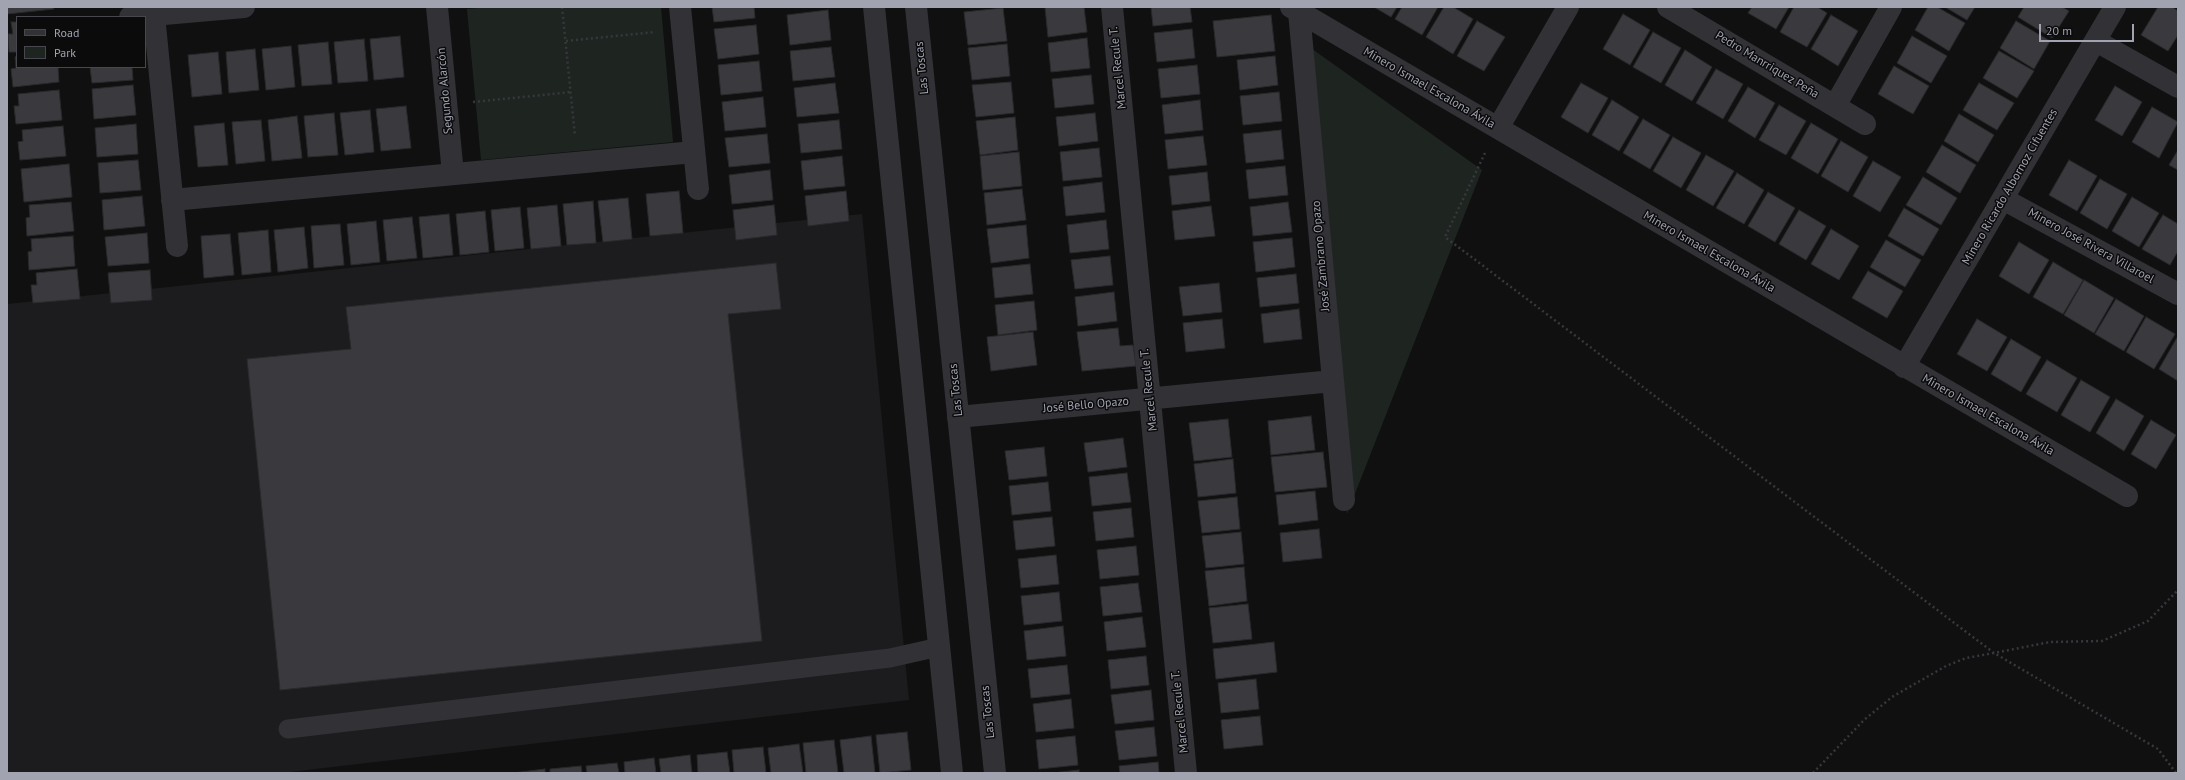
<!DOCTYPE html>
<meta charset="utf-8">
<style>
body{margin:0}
#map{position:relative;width:2185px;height:780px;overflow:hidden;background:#101011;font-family:"PT Sans",sans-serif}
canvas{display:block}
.frame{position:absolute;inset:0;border:8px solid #a1a3b1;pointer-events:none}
.legend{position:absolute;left:16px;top:16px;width:130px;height:52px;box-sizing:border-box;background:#0b0b0c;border:1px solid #47484e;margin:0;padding:5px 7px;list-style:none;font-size:12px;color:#a1a3b1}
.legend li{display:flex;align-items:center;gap:8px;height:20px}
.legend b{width:20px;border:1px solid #47484e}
.scale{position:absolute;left:2039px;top:24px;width:95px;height:18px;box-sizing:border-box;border:2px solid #a1a3b1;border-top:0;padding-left:5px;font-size:12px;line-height:14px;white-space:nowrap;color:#a1a3b1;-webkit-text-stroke:3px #0b0b0c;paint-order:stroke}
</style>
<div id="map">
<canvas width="2185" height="780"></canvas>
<div class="frame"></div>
<ul class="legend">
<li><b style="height:5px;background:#313136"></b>Road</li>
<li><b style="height:11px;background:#1e2520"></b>Park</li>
</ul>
<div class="scale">20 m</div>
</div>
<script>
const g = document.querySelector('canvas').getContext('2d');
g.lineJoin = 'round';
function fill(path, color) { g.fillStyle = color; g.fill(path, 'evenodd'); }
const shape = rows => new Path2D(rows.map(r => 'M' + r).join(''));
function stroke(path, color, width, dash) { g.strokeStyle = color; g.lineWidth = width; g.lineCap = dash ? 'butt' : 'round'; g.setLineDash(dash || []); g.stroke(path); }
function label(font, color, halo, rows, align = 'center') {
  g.font = font + ' "PT Sans",sans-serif'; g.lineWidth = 3; g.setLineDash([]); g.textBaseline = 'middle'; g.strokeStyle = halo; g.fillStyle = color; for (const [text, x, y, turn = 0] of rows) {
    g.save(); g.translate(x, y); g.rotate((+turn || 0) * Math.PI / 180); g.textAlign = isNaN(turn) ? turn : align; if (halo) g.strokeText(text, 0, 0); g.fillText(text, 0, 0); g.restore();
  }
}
fill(shape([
 [862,214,909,700,281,773,7,773,7,304]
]), '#1c1c1e');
fill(shape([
 [491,7,661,7,673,142,481,160,467,9],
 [1308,46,1482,170,1347,514]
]), '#1e2520');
const building = shape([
 [7,7,53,7,54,9,7,14,7,7],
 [712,7,754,7,755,18,714,22,712,7],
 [1045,7,1084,7,1087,32,1048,37,1045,7],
 [1151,7,1190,7,1192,22,1153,26,1151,7],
 [1374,7,1397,7,1391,17,1374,7],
 [1402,7,1438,7,1422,35,1395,19,1402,7],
 [1444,7,1453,7,1473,19,1453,54,1426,37,1444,7],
 [1752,7,1789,7,1776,29,1748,13,1752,7],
 [1794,7,1817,7,1827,13,1807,47,1780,32,1794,7],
 [1928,7,1937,7,1965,23,1949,51,1915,30,1928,7],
 [1945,7,1975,7,1967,20,1945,7],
 [2024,7,2062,7,2069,11,2052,38,2018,17,2024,7],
 [2158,7,2172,7,2178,11,2178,35,2168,51,2141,35,2158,7],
 [1003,8,1007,41,968,45,964,12,1003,8],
 [828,10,831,40,790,45,787,15,828,10],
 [1623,14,1650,30,1630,65,1603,49,1623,14],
 [1271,15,1275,51,1217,57,1213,21,1271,15],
 [1831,15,1858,31,1838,66,1811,49,1831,15],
 [1477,21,1505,37,1484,71,1457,56,1477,21],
 [2016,21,2050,41,2034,69,2000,48,2016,21],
 [11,22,17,22,17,52,9,52,8,34,13,34,11,22],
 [756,25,759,54,718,59,714,29,756,25],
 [1192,29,1195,58,1157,62,1154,33,1192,29],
 [1653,32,1681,48,1661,83,1633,67,1653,32],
 [400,36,404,77,374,80,370,39,400,36],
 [1912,36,1947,56,1931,83,1897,63,1912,36],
 [1087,38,1090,68,1051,72,1048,43,1087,38],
 [364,39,368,81,338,83,334,42,364,39],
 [328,42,332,84,302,86,298,45,328,42],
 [1007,44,1010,76,972,80,968,48,1007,44],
 [291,46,295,87,266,90,262,49,291,46],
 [831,47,835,77,793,81,790,51,831,47],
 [255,49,259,90,229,93,226,52,255,49],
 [1685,50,1712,67,1692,101,1665,85,1685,50],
 [1999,51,2034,71,2017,98,1983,78,1999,51],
 [218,52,222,94,192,97,188,55,218,52],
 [17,56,17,67,58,67,59,82,13,87,11,69,16,68,15,57,17,56],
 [1275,56,1278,85,1240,90,1237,60,1275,56],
 [759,61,762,91,721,95,718,65,759,61],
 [1197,65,1200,94,1161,98,1158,69,1197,65],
 [1894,66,1929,86,1913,114,1878,94,1894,66],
 [90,67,132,67,133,80,92,83,90,67],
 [1716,69,1743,84,1723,119,1696,103,1716,69],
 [1091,75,1094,104,1055,108,1052,79,1091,75],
 [1011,82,1014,113,976,117,972,85,1011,82],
 [835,83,839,113,797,117,794,88,835,83],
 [1581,83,1608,98,1588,133,1561,117,1581,83],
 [1979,83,2014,103,1997,130,1963,110,1979,83],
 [133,85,136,115,94,119,92,89,133,85],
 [2115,86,2142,102,2122,136,2095,120,2115,86],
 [1748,87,1775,103,1755,138,1728,121,1748,87],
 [59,90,62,120,16,124,14,106,19,106,18,94,59,90],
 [1279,92,1282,121,1243,125,1240,96,1279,92],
 [763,97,766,127,725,131,722,102,763,97],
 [1200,100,1203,130,1165,134,1162,105,1200,100],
 [1612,100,1639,117,1619,151,1592,135,1612,100],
 [1779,105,1806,121,1786,155,1759,140,1779,105],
 [406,106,411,148,381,151,376,109,406,106],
 [2152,107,2178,122,2159,158,2132,142,2152,107],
 [370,110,374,152,345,155,340,113,370,110],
 [334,113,338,155,308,157,304,116,334,113],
 [1095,113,1098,141,1059,146,1056,117,1095,113],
 [1959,114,1994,135,1978,162,1944,141,1959,114],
 [297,116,302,158,272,161,268,120,297,116],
 [1015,117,1018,150,980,155,976,121,1015,117],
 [1643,119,1670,135,1650,169,1623,153,1643,119],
 [261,120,265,161,236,164,232,122,261,120],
 [839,120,842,149,801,153,798,124,839,120],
 [224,123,228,165,198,167,194,126,224,123],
 [1811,123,1838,139,1818,174,1791,158,1811,123],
 [136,124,138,154,97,157,95,128,136,124],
 [63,126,66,156,20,160,18,142,23,141,22,130,63,126],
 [1281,130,1284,159,1246,163,1243,134,1281,130],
 [767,134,770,163,729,167,725,138,767,134],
 [1203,136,1207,165,1168,169,1165,140,1203,136],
 [1673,137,1701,153,1681,188,1653,171,1673,137],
 [1841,141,1868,157,1848,192,1821,176,1841,141],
 [1942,145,1976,165,1960,193,1926,172,1942,145],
 [1099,148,1102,177,1063,181,1060,152,1099,148],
 [2178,150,2178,170,2169,165,2178,150],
 [1019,152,1022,186,983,190,980,156,1019,152],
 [1706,155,1734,171,1713,206,1686,190,1706,155],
 [842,156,845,186,804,190,801,161,842,156],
 [138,160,141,190,100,193,98,163,138,160],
 [2069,160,2097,176,2077,211,2049,195,2069,160],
 [1873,161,1901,177,1880,212,1853,196,1873,161],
 [69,164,72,197,24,202,21,169,69,164],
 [1285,166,1288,195,1249,199,1246,170,1285,166],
 [770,170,773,200,732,204,729,175,770,170],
 [1207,172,1210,201,1172,205,1169,176,1207,172],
 [1737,173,1764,190,1744,224,1716,208,1737,173],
 [1923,177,1957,198,1941,225,1906,205,1923,177],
 [2100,179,2127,194,2107,229,2080,213,2100,179],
 [1102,182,1105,212,1066,216,1063,187,1102,182],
 [1022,189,1026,220,987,225,984,193,1022,189],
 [679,191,683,233,650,236,646,194,679,191],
 [846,191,849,221,808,226,805,196,846,191],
 [1768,192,1795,208,1775,242,1748,226,1768,192],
 [142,196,145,226,104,230,102,200,142,196],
 [2132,197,2159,213,2139,247,2112,231,2132,197],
 [628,198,632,239,603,242,598,201,628,198],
 [593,201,596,243,567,245,563,204,593,201],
 [71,202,74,231,27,236,26,218,30,217,29,205,71,202],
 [1288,202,1292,232,1253,236,1250,207,1288,202],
 [557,205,561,246,531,249,527,208,557,205],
 [774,205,777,235,736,240,733,210,774,205],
 [1211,206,1215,236,1175,240,1172,211,1211,206],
 [520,207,524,248,495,251,491,210,520,207],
 [1904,208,1939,229,1923,256,1888,236,1904,208],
 [1799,210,1826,226,1806,260,1779,244,1799,210],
 [485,211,489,252,460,255,456,214,485,211],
 [449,214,453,255,423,258,419,217,449,214],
 [2163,215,2178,224,2178,251,2170,265,2142,249,2163,215],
 [412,217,417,258,387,261,383,220,412,217],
 [1106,220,1109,249,1070,253,1067,225,1106,220],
 [376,221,380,262,351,265,347,224,376,221],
 [340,224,344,265,314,268,311,226,340,224],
 [1026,225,1029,258,991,263,987,229,1026,225],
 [304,227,308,268,278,272,274,230,304,227],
 [1831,229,1859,246,1839,280,1811,264,1831,229],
 [268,230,271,272,242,275,238,233,268,230],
 [147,233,149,263,108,266,105,237,147,233],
 [230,234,234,275,204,278,201,236,230,234],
 [73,236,75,266,29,270,28,252,32,251,31,239,73,236],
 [1292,238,1295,267,1256,272,1253,242,1292,238],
 [1886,240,1921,260,1905,287,1870,267,1886,240],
 [2019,242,2049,260,2029,294,1999,276,2019,242],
 [1110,256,1113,285,1075,289,1071,260,1110,256],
 [2053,262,2083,280,2063,314,2033,297,2053,262],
 [776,263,781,309,728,314,762,641,280,690,247,359,351,349,346,307,776,263],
 [1030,264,1033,294,995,298,992,268,1030,264],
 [77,269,80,299,33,303,31,285,37,285,36,273,77,269],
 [150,270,152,300,111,303,108,273,150,270],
 [1868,271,1903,291,1887,318,1852,298,1868,271],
 [1296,274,1299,303,1260,307,1257,278,1296,274],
 [2084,280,2114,298,2094,333,2064,315,2084,280],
 [1219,283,1222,312,1183,316,1179,287,1219,283],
 [1114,292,1117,321,1078,326,1075,297,1114,292],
 [2116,299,2144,316,2124,351,2095,334,2116,299],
 [1034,301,1037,330,998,335,995,305,1034,301],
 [1299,309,1302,339,1264,343,1261,314,1299,309],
 [2146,317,2175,334,2154,369,2126,352,2146,317],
 [1222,319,1225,348,1186,352,1183,323,1222,319],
 [1977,319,2007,337,1987,371,1957,354,1977,319],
 [1118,328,1120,346,1133,345,1136,366,1082,371,1077,332,1118,328],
 [1033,332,1037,365,991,371,987,337,1033,332],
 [2178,336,2178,381,2159,369,2178,336],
 [2011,339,2041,357,2021,392,1991,374,2011,339],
 [2047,360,2077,378,2057,412,2026,394,2047,360],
 [2081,380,2110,397,2090,432,2061,415,2081,380],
 [2116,399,2144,416,2124,451,2096,433,2116,399],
 [1311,416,1315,450,1271,455,1268,421,1311,416],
 [1228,419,1232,457,1194,461,1189,423,1228,419],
 [2151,420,2176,435,2156,469,2131,454,2151,420],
 [1123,438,1127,467,1088,472,1084,443,1123,438],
 [1044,447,1047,476,1009,480,1005,451,1044,447],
 [1323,452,1327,487,1275,492,1271,457,1323,452],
 [1233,459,1236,493,1198,497,1194,464,1233,459],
 [1127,473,1131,502,1092,506,1089,477,1127,473],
 [1048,482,1051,511,1012,515,1009,486,1048,482],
 [1315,491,1318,520,1279,525,1276,495,1315,491],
 [1237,497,1240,529,1202,533,1198,501,1237,497],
 [1131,508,1134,537,1096,541,1093,512,1131,508],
 [1052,517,1055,546,1016,550,1013,521,1052,517],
 [1319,529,1322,558,1283,562,1280,533,1319,529],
 [1241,532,1244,564,1206,568,1202,536,1241,532],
 [1136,546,1139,575,1100,579,1097,550,1136,546],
 [1056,555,1059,584,1021,588,1018,559,1056,555],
 [1244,567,1247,601,1209,606,1205,571,1244,567],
 [1138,583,1142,612,1103,616,1100,587,1138,583],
 [1059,592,1062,621,1024,625,1021,596,1059,592],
 [1248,604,1252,639,1213,643,1209,608,1248,604],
 [1142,617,1146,647,1107,651,1104,622,1142,617],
 [1063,626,1066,656,1027,660,1024,631,1063,626],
 [1274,642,1277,672,1216,679,1213,649,1274,642],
 [1146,656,1149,685,1111,689,1108,660,1146,656],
 [1067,665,1070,694,1031,698,1028,669,1067,665],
 [1256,679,1259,709,1221,713,1218,683,1256,679],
 [1151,690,1154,720,1115,724,1111,695,1151,690],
 [1071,699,1074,728,1036,732,1033,704,1071,699],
 [1260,716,1263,745,1224,749,1221,720,1260,716],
 [1154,727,1157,756,1119,760,1115,731,1154,727],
 [907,732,911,770,880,773,876,735,907,732],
 [871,736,875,773,844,773,840,740,871,736],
 [1075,736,1078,765,1039,769,1036,740,1075,736],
 [834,740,838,773,806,773,803,743,834,740],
 [799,744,803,773,771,773,768,748,799,744],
 [763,747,766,773,734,773,732,750,763,747],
 [727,752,730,773,698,773,697,755,727,752],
 [690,755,692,773,661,773,659,759,690,755],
 [654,758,656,773,625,773,624,762,654,758],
 [1158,762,1159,773,1120,773,1119,766,1158,762],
 [617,763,619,773,587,773,586,766,617,763],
 [581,766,582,773,550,773,550,769,581,766],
 [545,769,545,773,513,773,545,769],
 [1079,770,1079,773,1053,773,1079,770]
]);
fill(building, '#3a3a3e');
stroke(building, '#2a2a2d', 1);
stroke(shape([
 [562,7,575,136],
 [566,41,655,32],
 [473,102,571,92],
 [1485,153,1445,237,1994,653,2050,642,2102,641,2148,621,2178,590],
 [1813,773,1864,720,1892,697,1946,666,1966,658,1994,653,2158,749,2176,773]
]), '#37373d', 2.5, [2, 3]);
stroke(shape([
 [288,729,890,658,939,647]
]), '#313136', 19);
stroke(shape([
 [437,7,453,174],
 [680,7,698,189],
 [1112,7,1186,773],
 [1291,7,2127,496],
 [1668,7,1865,124],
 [1299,12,1344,500],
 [154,15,177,246],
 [130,17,244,7],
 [2096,41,2178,87],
 [1835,106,1891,7],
 [1498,128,1568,7],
 [2003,199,2178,294],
 [172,200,694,152],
 [1904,367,2115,7],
 [958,417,1333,381]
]), '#313136', 22);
stroke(shape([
 [874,7,952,773],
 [916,7,995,773]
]), '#313136', 22);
label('12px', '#a1a3b1', '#0b0b0c', [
 ["Pedro Manrriquez Peña",1767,65,31],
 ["Las Toscas",922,68,-96],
 ["Marcel Recule T.",1118,68,-96],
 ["Minero Ismael Escalona Ávila",1429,88,30],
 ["Segundo Alarcón",445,91,-95],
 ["Minero Ricardo Albornoz Cifuentes",2010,187,-60],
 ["Minero José Rivera Villaroel",2091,246,29],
 ["Minero Ismael Escalona Ávila",1709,252,30],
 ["José Zambrano Opazo",1321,256,-95],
 ["Las Toscas",956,390,-96],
 ["Marcel Recule T.",1149,390,-96],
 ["José Bello Opazo",1086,405,-5],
 ["Minero Ismael Escalona Ávila",1988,415,30],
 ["Las Toscas",988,712,-96],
 ["Marcel Recule T.",1180,712,-96]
]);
</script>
